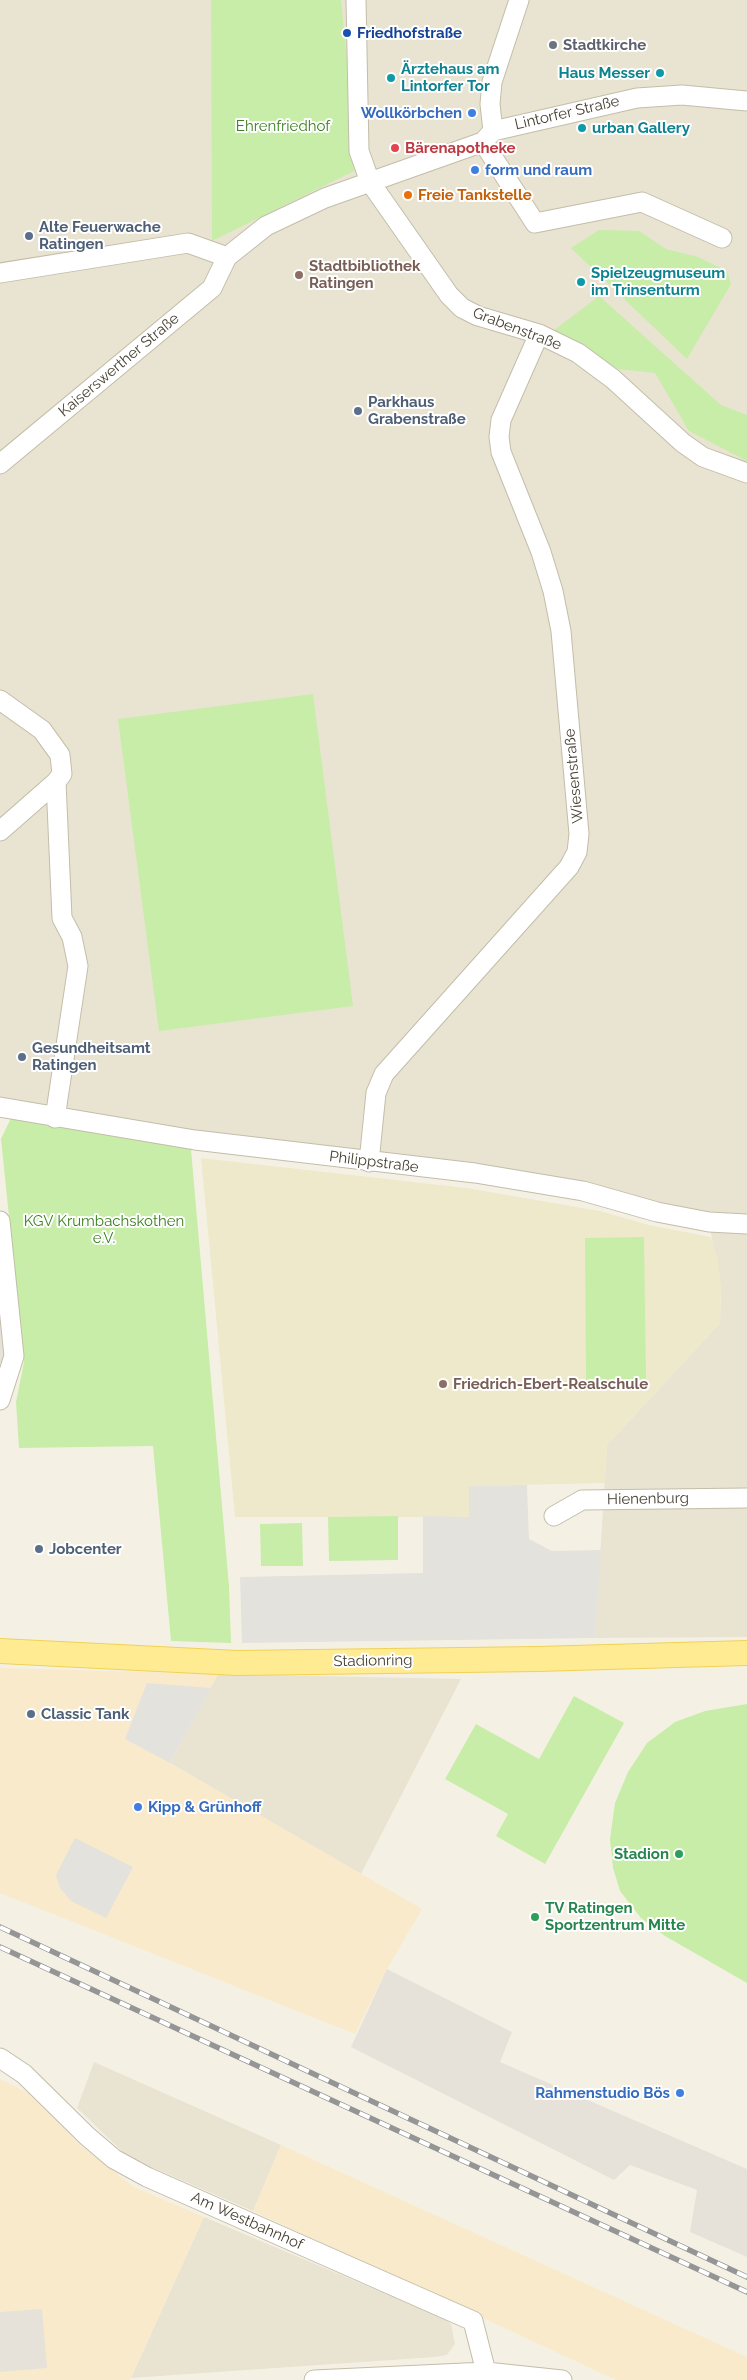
<!DOCTYPE html>
<meta charset="utf-8">
<style>
body{margin:0}
canvas{display:block;background:#f4f1e4}
</style>
<canvas width="747" height="2380"></canvas>
<script>
const g = document.querySelector('canvas').getContext('2d');
g.lineJoin = 'round';
function fill(path, color) { g.fillStyle = color; g.fill(path, 'evenodd'); }
const shape = rows => new Path2D(rows.map(r => 'M' + r).join(''));
function stroke(path, color, width, dash) { g.strokeStyle = color; g.lineWidth = width; g.lineCap = dash ? 'butt' : 'round'; g.setLineDash(dash || []); g.stroke(path); }
function label(font, color, halo, rows, align = 'center') {
  g.font = font + ' Raleway,sans-serif'; g.lineWidth = 4; g.setLineDash([]); g.textBaseline = 'middle'; g.strokeStyle = halo; g.fillStyle = color; for (const [text, x, y, turn = 0] of rows) {
    g.save(); g.translate(x, y); g.rotate((+turn || 0) * Math.PI / 180); g.textAlign = isNaN(turn) ? turn : align; if (halo) g.strokeText(text, 0, 0); g.fillText(text, 0, 0); g.restore();
  }
}
fill(shape([
 [0,0,747,0,747,1637,595,1638,607,1445,720,1323,721,1289,709,1222,583,1191,0,1107],
 [218,1674,461,1679,361,1874,170,1763],
 [94,2062,281,2145,253,2211,128,2157,77,2108],
 [204,2217,445,2319,451,2324,455,2344,447,2355,435,2357,131,2378]
]), '#e9e4d2');
fill(shape([
 [0,1668,218,1674,170,1763,422,1909,387,1969,355,2034,0,1893],
 [0,2079,28,2093,82,2147,134,2187,204,2217,130,2380,0,2380],
 [281,2145,747,2357,747,2380,616,2380,253,2211]
]), '#f9eacc');
fill(shape([
 [0,1301,6,1364,0,1363],
 [387,1969,512,2032,500,2062,747,2169,747,2257,690,2232,697,2190,630,2165,614,2180,351,2047],
 [42,2309,47,2368,0,2372,0,2312]
]), '#e6e2d9');
fill(shape([
 [201,1158,467,1188,600,1211,649,1225,711,1237,718,1260,721,1289,720,1323,607,1445,605,1483,470,1486,469,1517,235,1517]
]), '#efe9cc');
fill(shape([
 [211,0,341,0,358,169,212,241],
 [599,230,639,231,666,249,698,257,727,271,731,284,687,359,571,248],
 [599,296,721,405,747,415,747,461,689,431,655,373,618,369,553,331],
 [313,694,353,1006,159,1031,118,719],
 [11,1118,191,1149,229,1586,231,1643,171,1641,153,1446,19,1448,16,1402,24,1362,1,1139],
 [644,1237,646,1381,586,1382,585,1238],
 [398,1516,398,1560,329,1561,328,1517],
 [302,1523,303,1566,261,1566,260,1524],
 [574,1696,624,1723,545,1864,496,1836,508,1814,445,1779,476,1724,539,1759],
 [747,1704,747,1983,665,1936,641,1918,620,1891,613,1868,610,1839,615,1803,628,1772,647,1743,675,1722,705,1711]
]), '#c7eda8');
fill(shape([
 [527,1485,529,1539,552,1551,601,1550,595,1638,242,1643,240,1577,423,1573,423,1516,469,1517,469,1486],
 [147,1683,211,1688,170,1763,125,1739],
 [75,1838,133,1867,106,1918,71,1901,60,1888,56,1875]
]), '#e4e2dd');
const minor = shape([
 [356,0,359,151,370,182,449,295,462,308,478,316,539,334,578,353,613,379,683,443,703,457,747,473],
 [493,131,490,104,492,82,519,0],
 [483,142,535,223,642,202,722,238],
 [0,273,188,243,227,257],
 [0,464,212,288,227,257,266,226,325,198,483,142,493,131,637,98,682,95,747,101],
 [0,700,42,730,60,755,62,774,56,782,62,918,72,937,78,966,55,1118],
 [0,831,56,782],
 [0,1107,195,1140,475,1173,583,1191,657,1212,709,1222,747,1224],
 [369,1162,376,1093,384,1074,569,867,577,852,579,834,561,631,553,591,541,552,501,452,499,437,501,420,539,334],
 [0,1221,14,1356,0,1400],
 [554,1516,582,1500,747,1498],
 [0,2058,24,2074,87,2136,114,2159,147,2177,473,2321,486,2372],
 [314,2380,486,2372,562,2380]
]);
const major = shape([
 [0,1651,237,1663,538,1659,747,1653]
]);
stroke(minor, '#c3bda9', 21);
stroke(major, '#f1d156', 26);
stroke(minor, '#fff', 19);
stroke(major, '#ffeb92', 24);
const rail = shape([
 [0,1927,747,2277],
 [0,1947,747,2292]
]);
stroke(rail, '#959595', 5.5);
stroke(rail, '#fff', 4, [11]);
for (const [x, y, r, color] of [
 [347,33,5,"#1a4fb4"],
 [553,45,5,"#6b7280"],
 [660,73,5,"#0f9aa8"],
 [391,78,5,"#0f9aa8"],
 [472,113,5,"#3f7fe0"],
 [582,128,5,"#0f9aa8"],
 [395,148,5,"#e0444e"],
 [475,170,5,"#3f7fe0"],
 [408,195,5,"#e8710a"],
 [29,236,5,"#5c6f8a"],
 [299,275,5,"#8d6e63"],
 [581,282,5,"#0f9aa8"],
 [358,411,5,"#5c6f8a"],
 [22,1057,5,"#5c6f8a"],
 [443,1384,5,"#8d6e63"],
 [39,1549,5,"#5c6f8a"],
 [31,1714,5,"#5c6f8a"],
 [138,1807,5,"#3f7fe0"],
 [679,1854,5,"#2e9e5b"],
 [535,1917,5,"#2e9e5b"],
 [680,2093,5,"#3f7fe0"]
]) { const dot = new Path2D(); dot.arc(x, y, r, 0, 2 * Math.PI); g.fillStyle = color; g.fill(dot); stroke(dot, '#fff', 2); }
label('bold 15px', '#164399', '#fff', [
 ["Friedhofstraße",357,33]
], 'left');
label('bold 15px', '#5b616d', '#fff', [
 ["Stadtkirche",563,45]
], 'left');
label('bold 15px', '#0d838f', '#fff', [
 ["Ärztehaus am",401,69],
 ["Lintorfer Tor",401,86],
 ["Haus Messer",650,73,"right"],
 ["urban Gallery",592,128],
 ["Spielzeugmuseum",591,273],
 ["im Trinsenturm",591,290]
], 'left');
label('bold 15px', '#366cbe', '#fff', [
 ["Wollkörbchen",462,113],
 ["form und raum",485,170,"left"],
 ["Kipp & Grünhoff",148,1807,"left"],
 ["Rahmenstudio Bös",670,2093]
], 'right');
label('15px', '#474133', '#fff', [
 ["Lintorfer Straße",567,113,-13],
 ["Grabenstraße",517,329,21],
 ["Kaiserswerther Straße",119,365,-40],
 ["Wiesenstraße",574,776,-95],
 ["Philippstraße",374,1162,7],
 ["Hienenburg",648,1499,-1],
 ["Stadionring",373,1661,-1],
 ["Am Westbahnhof",247,2221,24]
]);
label('15px', '#3b7f20', '#fff', [
 ["Ehrenfriedhof",283,126],
 ["KGV Krumbachskothen",104,1221],
 ["e.V.",104,1238]
]);
label('bold 15px', '#be3a42', '#fff', [
 ["Bärenapotheke",405,148]
], 'left');
label('bold 15px', '#c56008', '#fff', [
 ["Freie Tankstelle",418,195]
], 'left');
label('bold 15px', '#4e5e75', '#fff', [
 ["Alte Feuerwache",39,227],
 ["Ratingen",39,244],
 ["Parkhaus",368,402],
 ["Grabenstraße",368,419],
 ["Gesundheitsamt",32,1048],
 ["Ratingen",32,1065],
 ["Jobcenter",49,1549],
 ["Classic Tank",41,1714]
], 'left');
label('bold 15px', '#785e54', '#fff', [
 ["Stadtbibliothek",309,266],
 ["Ratingen",309,283],
 ["Friedrich-Ebert-Realschule",453,1384]
], 'left');
label('bold 15px', '#27864d', '#fff', [
 ["Stadion",669,1854],
 ["TV Ratingen",545,1908,"left"],
 ["Sportzentrum Mitte",545,1925,"left"]
], 'right');
</script>
